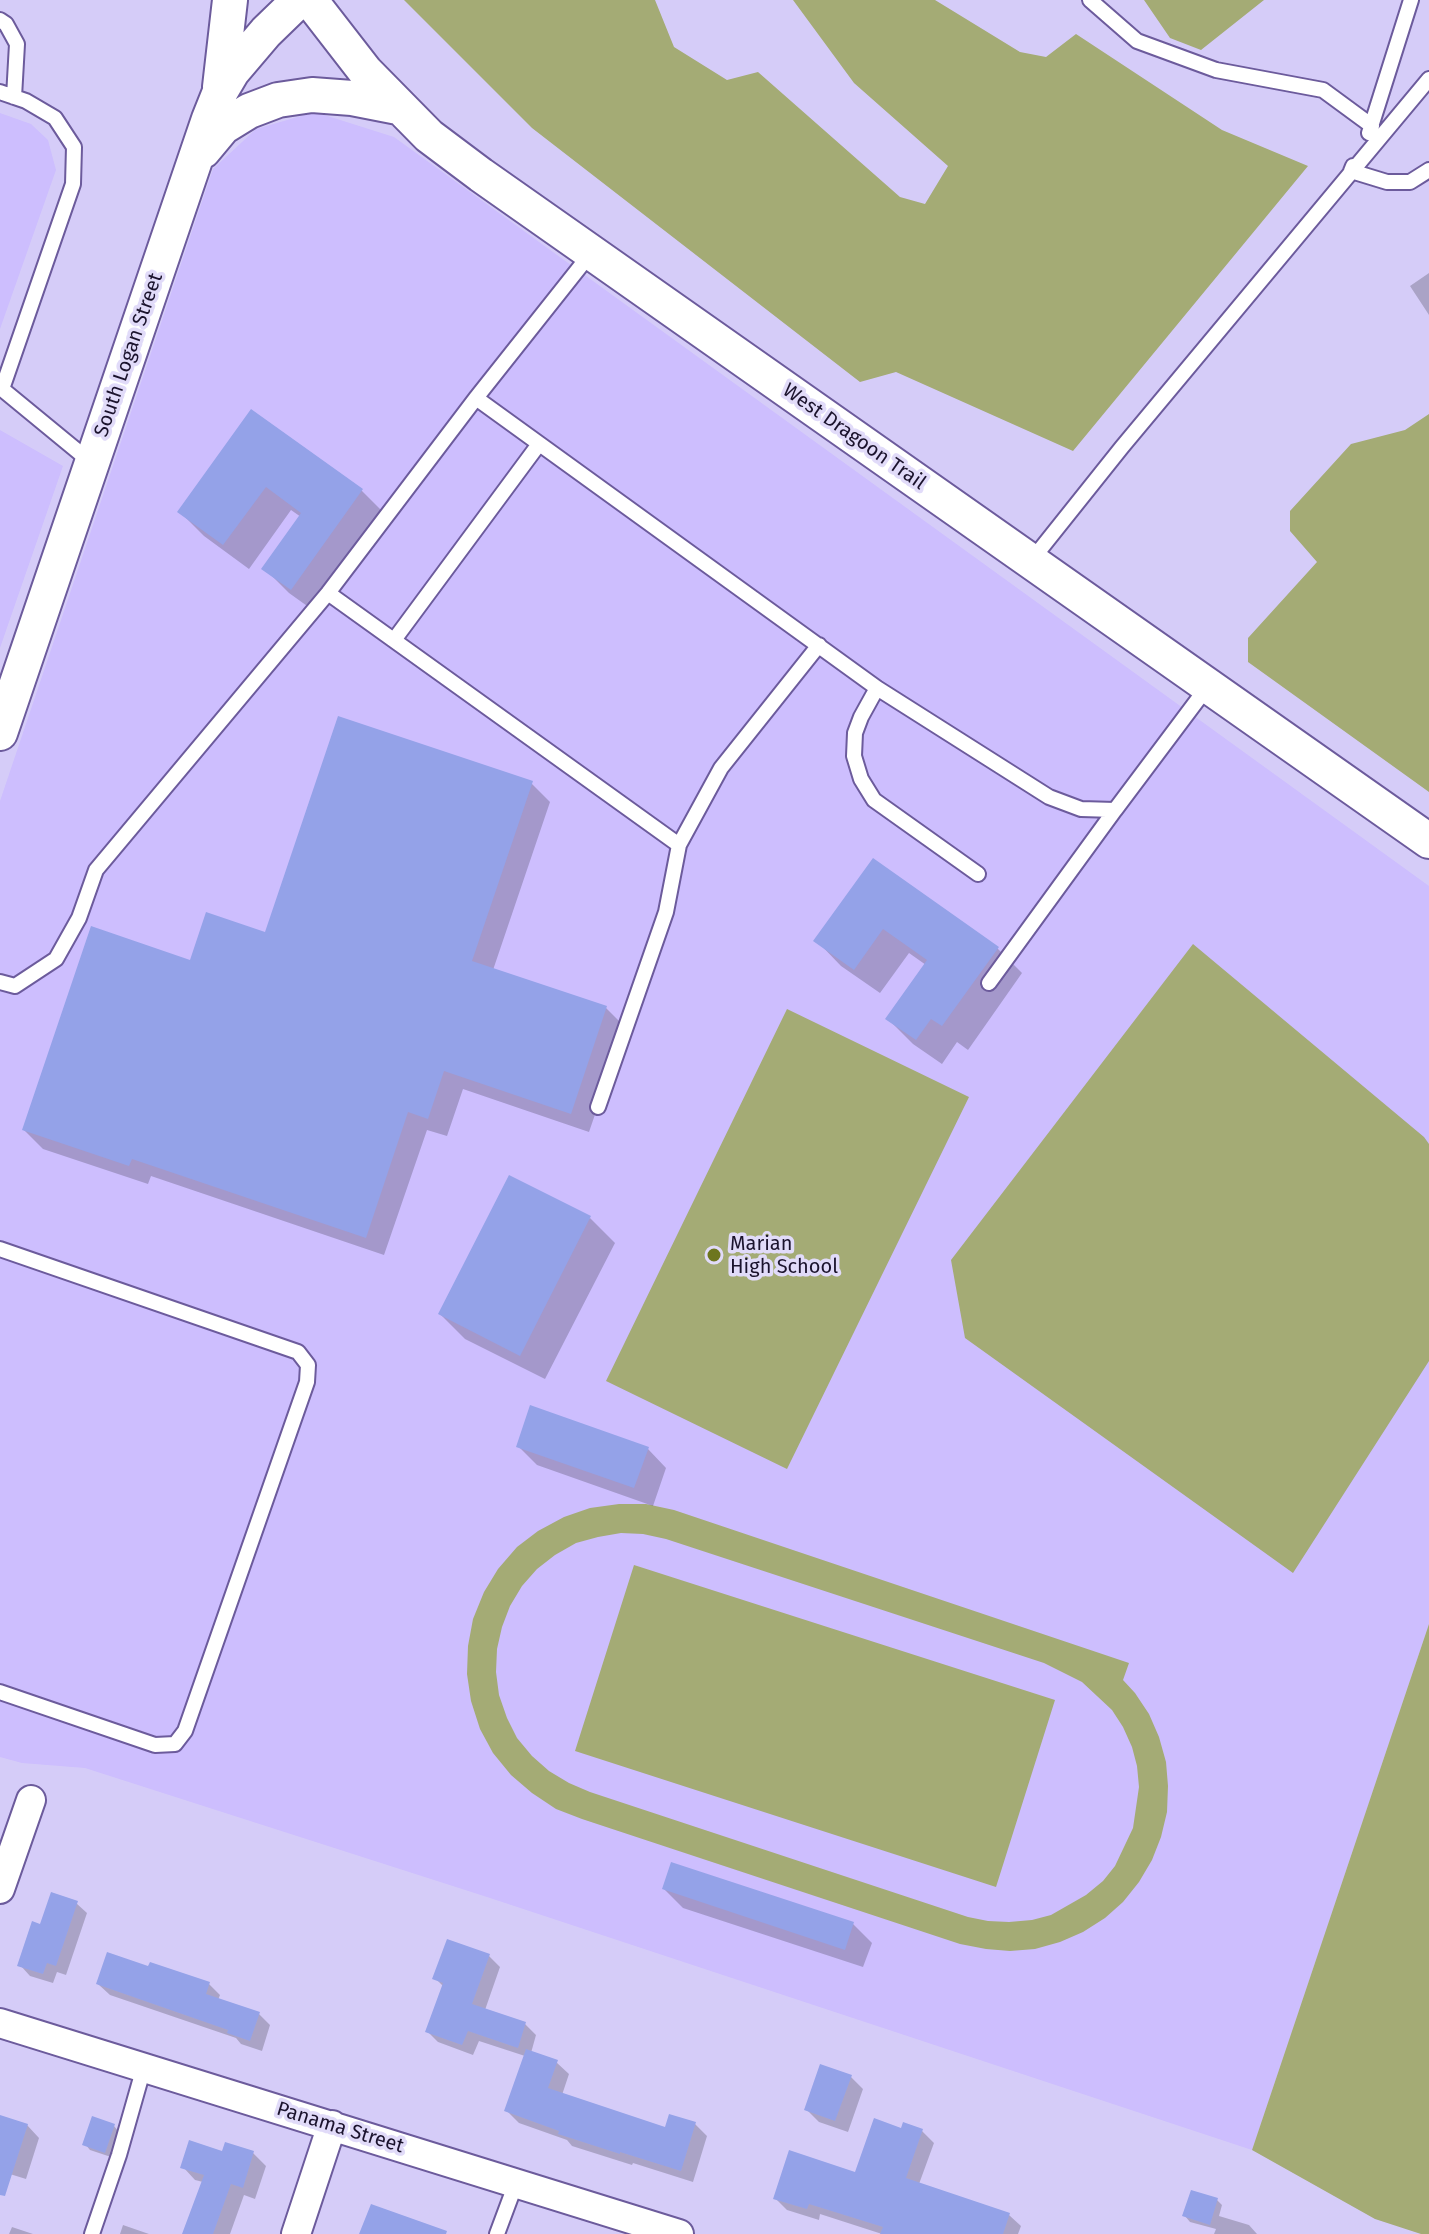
<!DOCTYPE html>
<style>
body{margin:0}
canvas{display:block;background:#d5ccf8}
</style>
<canvas width="1429" height="2234"></canvas>
<script>
const g = document.querySelector('canvas').getContext('2d');
g.lineJoin = 'round';
function fill(path, color) { g.fillStyle = color; g.fill(path, 'evenodd'); }
const shape = rows => new Path2D(rows.map(r => 'M' + r).join(''));
function stroke(path, color, width, dash) { g.strokeStyle = color; g.lineWidth = width; g.lineCap = dash ? 'butt' : 'round'; g.setLineDash(dash || []); g.stroke(path); }
function label(font, color, halo, rows, align = 'center') {
  g.font = font + ' "Fira Sans",sans-serif'; g.lineWidth = 7; g.setLineDash([]); g.textBaseline = 'middle'; g.strokeStyle = halo; g.fillStyle = color; for (const [text, x, y, turn = 0] of rows) {
    g.save(); g.translate(x, y); g.rotate((+turn || 0) * Math.PI / 180); g.textAlign = isNaN(turn) ? turn : align; if (halo) g.strokeText(text, 0, 0); g.fillText(text, 0, 0); g.restore();
  }
}
fill(shape([
 [315,112,394,137,1429,886,1429,1624,1252,2150,487,1897,85,1768,22,1763,0,1757,0,801,213,169,256,129],
 [0,113,31,124,48,140,56,170,0,329],
 [0,430,63,466,0,648]
]), '#cdbefe');
fill(shape([
 [404,0,655,0,674,47,727,80,758,72,900,197,925,204,948,166,854,83,793,0,935,0,1020,52,1046,57,1076,34,1222,130,1308,166,1073,451,896,372,860,382,532,128],
 [1144,0,1264,0,1201,50,1170,38],
 [1429,414,1429,792,1248,662,1248,638,1317,562,1290,531,1290,511,1351,444,1405,430],
 [1193,944,1424,1137,1429,1144,1429,1361,1293,1573,965,1338,951,1260],
 [787,1009,969,1097,787,1469,606,1381],
 [619,1504,646,1504,674,1510,1129,1663,1123,1680,1135,1693,1149,1714,1159,1737,1166,1762,1168,1786,1167,1812,1161,1837,1152,1860,1139,1882,1123,1902,1105,1918,1083,1932,1060,1942,1035,1949,1010,1951,986,1949,960,1944,582,1819,556,1809,532,1793,511,1775,493,1753,480,1729,471,1701,467,1674,468,1646,473,1619,484,1592,498,1569,517,1547,538,1531,564,1517,590,1508],
 [621,1533,643,1534,666,1539,1044,1663,1082,1682,1112,1710,1123,1727,1132,1747,1137,1766,1139,1787,1133,1828,1115,1866,1103,1881,1086,1895,1051,1915,1032,1920,1009,1922,988,1921,968,1917,590,1792,569,1783,549,1771,532,1756,517,1738,507,1718,499,1695,496,1672,497,1649,502,1627,510,1606,522,1586,537,1569,555,1555,576,1543,598,1537],
 [634,1565,1055,1700,996,1887,575,1751],
 [1429,1624,1429,2234,1421,2234,1375,2219,1252,2150]
]), '#a4ab75');
fill(shape([
 [1429,273,1429,315,1410,286],
 [252,412,362,491,387,516,317,613,289,593,264,568,301,517,291,510,249,569,204,536,179,511],
 [531,783,550,802,493,970,606,1008,625,1027,589,1132,463,1089,447,1136,427,1130,384,1255,151,1176,148,1184,43,1149,24,1130,191,963,267,935],
 [873,860,997,948,1022,973,968,1050,957,1042,942,1064,913,1044,888,1019,926,965,909,953,880,993,841,966,816,940],
 [590,1218,615,1243,545,1379,465,1339,440,1314],
 [518,1446,648,1449,666,1468,653,1506,537,1465],
 [664,1889,853,1924,872,1943,863,1967,683,1908],
 [76,1903,87,1913,66,1975,57,1972,53,1983,30,1976,20,1965,41,1927],
 [489,1956,500,1967,485,2010,525,2024,536,2035,531,2053,556,2062,569,2074,562,2095,666,2129,695,2124,707,2136,693,2182,633,2163,632,2165,572,2146,567,2140,519,2123,506,2110,525,2056,479,2041,473,2055,438,2042,427,2031,444,1987,435,1978],
 [150,1969,209,1984,220,1995,218,2000,259,2014,270,2025,262,2051,241,2044,236,2038,110,1995,98,1984],
 [851,2077,863,2089,848,2132,819,2122,806,2109],
 [0,2117,27,2125,39,2138,26,2179,0,2171],
 [114,2126,119,2132,111,2157,90,2150,85,2144],
 [902,2131,922,2131,934,2143,919,2184,1009,2215,1021,2226,1018,2234,882,2234,820,2214,819,2220,787,2210,775,2198,856,2175],
 [253,2153,266,2166,255,2199,244,2195,230,2234,184,2234,203,2182,195,2180,183,2167],
 [1217,2200,1222,2205,1219,2216,1249,2225,1257,2234,1214,2234,1216,2229,1190,2222,1185,2216],
 [123,2225,149,2234,120,2234],
 [12,2227,33,2234,9,2234]
]), '#0003');
fill(shape([
 [251,409,363,489,291,590,261,569,301,513,266,487,223,545,177,512],
 [338,716,533,781,472,961,607,1006,571,1114,444,1071,428,1119,408,1112,366,1238,132,1159,129,1166,22,1130,91,926,190,960,206,912,265,932],
 [873,858,999,947,942,1026,931,1019,916,1040,885,1019,927,960,883,929,854,970,813,941],
 [509,1175,591,1216,520,1356,438,1314],
 [530,1405,649,1447,634,1488,516,1447],
 [671,1862,854,1922,845,1950,662,1889],
 [51,1892,78,1901,56,1966,47,1963,43,1974,17,1966,32,1921,40,1924],
 [447,1939,490,1954,472,2004,526,2022,518,2048,468,2031,462,2045,425,2032,443,1983,432,1979],
 [107,1952,148,1966,150,1962,210,1982,206,1994,260,2012,250,2041,227,2033,228,2030,96,1984],
 [526,2049,558,2060,548,2088,665,2127,669,2114,696,2122,681,2171,620,2152,620,2154,558,2134,559,2131,504,2111],
 [820,2064,852,2075,835,2121,804,2110],
 [0,2115,28,2124,5,2196,0,2195],
 [92,2116,115,2124,105,2153,82,2145],
 [874,2118,901,2128,903,2122,923,2129,906,2178,1010,2213,1003,2234,880,2234,883,2227,809,2204,807,2209,773,2199,789,2150,855,2172],
 [189,2140,222,2151,225,2142,254,2151,243,2188,231,2184,213,2234,182,2234,204,2175,180,2168],
 [1191,2190,1218,2198,1210,2225,1182,2216],
 [371,2204,447,2231,446,2234,359,2234]
]), '#94a2e8');
const service = shape([
 [1090,0,1137,41,1216,70,1323,90,1372,126],
 [0,20,6,24,17,44,14,97],
 [0,92,26,101,55,118,74,147,73,184,2,389,92,463],
 [1369,133,1411,0],
 [1353,166,1351,171,1387,182,1410,182,1429,170],
 [476,398,877,688,1049,797,1081,809,1115,810,1208,686],
 [1031,561,1122,447,1429,79],
 [328,593,679,845],
 [394,640,539,444],
 [877,688,861,717,855,733,854,756,861,779,874,800,978,874],
 [0,982,15,986,56,959,79,918,96,870,328,593,476,398,591,253],
 [989,983,1115,810],
 [598,1107,666,912,679,845,721,768,819,645],
 [0,1249,298,1352,308,1365,307,1382,185,1731,175,1744,155,1745,0,1692],
 [92,2234,119,2155,144,2067],
 [497,2234,516,2183]
]);
const minor = shape([
 [0,1889,31,1800],
 [0,2023,679,2234],
 [296,2234,332,2125]
]);
const tertiary = shape([
 [310,0,365,71,429,136,481,175,1429,841],
 [220,87,230,0],
 [203,151,223,127,249,111,278,100,312,95,352,98,398,107],
 [0,733,209,119,219,94,232,72,266,32,299,0]
]);
stroke(service, '#6c5b9c', 18);
stroke(minor, '#6c5b9c', 32);
stroke(tertiary, '#6c5b9c', 38);
stroke(service, '#fff', 14);
stroke(minor, '#fff', 28);
stroke(tertiary, '#fff', 34);
for (const [x, y, r, color] of [
 [714,1255,8,"#6d761f"]
]) { const dot = new Path2D(); dot.arc(x, y, r, 0, 2 * Math.PI); g.fillStyle = color; g.fill(dot); stroke(dot, '#e1dbf9', 3); }
label('20px', '#1b132d', '#e1dbf9', [
 ["South Logan Street",129,355,-71],
 ["West Dragoon Trail",854,437,35],
 ["Panama Street",340,2128,17]
]);
label('20px', '#1b132d', '#e1dbf9', [
 ["Marian",730,1244],
 ["High School",730,1267]
], 'left');
</script>
